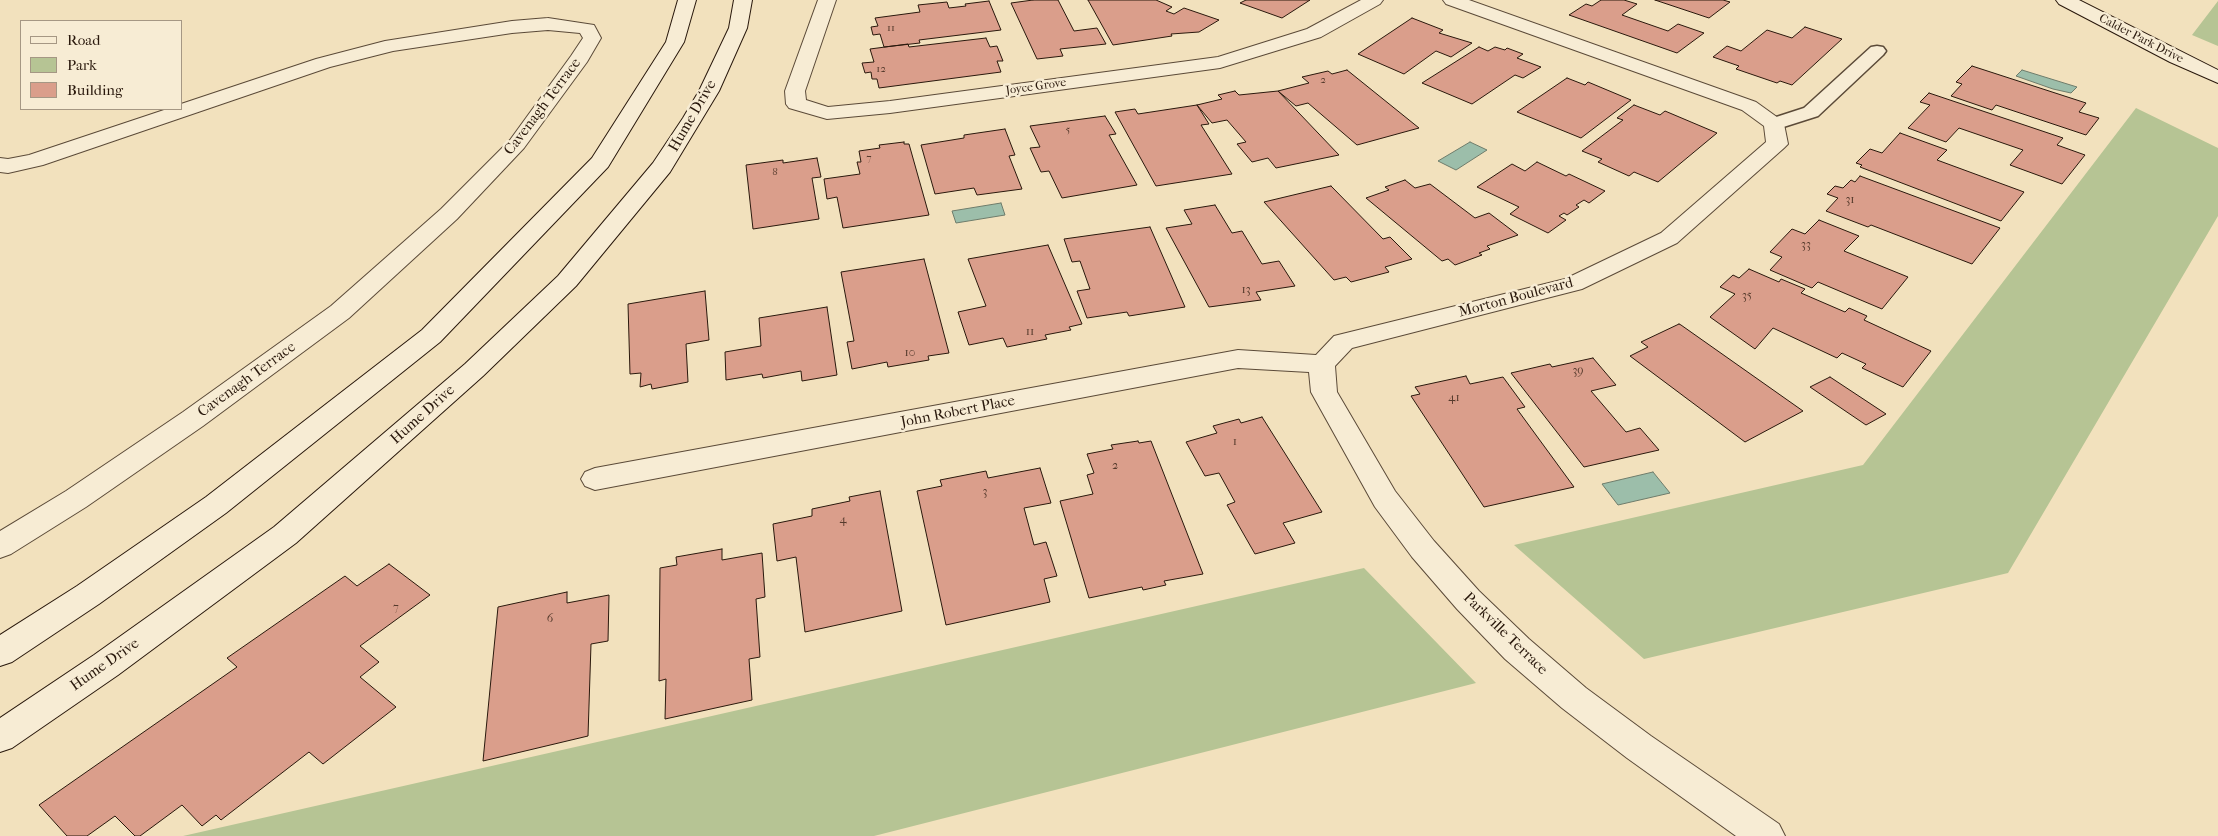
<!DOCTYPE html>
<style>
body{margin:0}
#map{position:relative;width:2218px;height:836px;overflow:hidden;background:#f2e1bd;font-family:"IM FELL French Canon",serif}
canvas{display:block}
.legend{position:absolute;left:20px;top:20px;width:162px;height:90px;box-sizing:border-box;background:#f7ecd4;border:1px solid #a59784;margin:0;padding:6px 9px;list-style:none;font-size:15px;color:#29180c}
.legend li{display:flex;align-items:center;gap:10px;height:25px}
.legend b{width:25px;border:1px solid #a59784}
</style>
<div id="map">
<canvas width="2218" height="836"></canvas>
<ul class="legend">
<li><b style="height:6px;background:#f7ecd4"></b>Road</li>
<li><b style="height:14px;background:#b6c494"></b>Park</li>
<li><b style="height:14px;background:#da9e8b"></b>Building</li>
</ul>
</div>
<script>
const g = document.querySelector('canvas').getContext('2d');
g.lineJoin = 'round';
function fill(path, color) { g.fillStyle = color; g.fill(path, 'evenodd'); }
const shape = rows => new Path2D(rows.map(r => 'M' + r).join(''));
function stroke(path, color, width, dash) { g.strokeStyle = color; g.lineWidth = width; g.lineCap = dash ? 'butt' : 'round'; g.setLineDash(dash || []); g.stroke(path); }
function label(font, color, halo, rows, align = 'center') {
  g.font = font + ' "IM FELL French Canon",serif'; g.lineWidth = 5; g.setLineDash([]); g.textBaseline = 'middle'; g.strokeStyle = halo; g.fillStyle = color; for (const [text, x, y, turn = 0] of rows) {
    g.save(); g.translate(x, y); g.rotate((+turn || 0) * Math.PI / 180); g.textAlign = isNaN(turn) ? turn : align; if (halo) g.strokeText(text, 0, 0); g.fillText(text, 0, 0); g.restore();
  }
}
fill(shape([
 [2218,1,2218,46,2192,35],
 [2136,108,2218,148,2218,216,2008,573,1644,659,1514,545,1863,465],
 [1364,568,1476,683,874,836,183,836]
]), '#b6c494');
const water = shape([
 [2022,70,2077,87,2071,93,2053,89,2016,76,2022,70],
 [1470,142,1487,150,1456,170,1438,161,1470,142],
 [1001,203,1005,215,956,223,952,211,1001,203],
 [1653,472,1670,493,1618,505,1602,484,1653,472]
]);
fill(water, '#9cbeaa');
stroke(water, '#6e7c6b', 1);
const building = shape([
 [1033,0,1058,0,1074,31,1097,28,1106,44,1060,49,1063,56,1037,59,1011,3,1033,0],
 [1088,0,1156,0,1172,7,1166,11,1174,14,1184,8,1219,20,1199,32,1171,34,1172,36,1113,45,1088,0],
 [1246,0,1310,0,1282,18,1240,3,1246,0],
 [1601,0,1624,0,1637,4,1622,15,1668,31,1678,24,1704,33,1677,53,1569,15,1586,4,1592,6,1601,0],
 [1655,0,1723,0,1730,2,1709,18,1655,0],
 [989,1,1001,30,919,40,920,43,884,47,880,34,873,35,871,27,878,26,875,18,920,12,918,5,947,2,949,8,966,6,965,4,989,1],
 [1412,18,1443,30,1439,33,1472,43,1451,57,1436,51,1404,74,1358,54,1412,18],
 [1805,27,1842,39,1792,85,1780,81,1777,83,1736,69,1739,66,1713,57,1727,46,1741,51,1767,30,1792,38,1805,27],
 [986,38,990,47,997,46,1003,61,997,61,1001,72,879,88,877,79,872,79,871,72,865,73,862,63,874,62,870,49,908,44,909,47,986,38],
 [1479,47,1488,51,1495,47,1505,50,1507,48,1523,54,1517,58,1541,67,1523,78,1515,75,1472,104,1422,83,1479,47],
 [1972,66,2086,103,2079,112,2099,118,2086,135,1996,105,1992,110,1951,96,1962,84,1956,82,1972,66],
 [1347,70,1419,128,1357,145,1308,103,1296,106,1278,91,1309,83,1302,77,1328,71,1332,74,1347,70],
 [1567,78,1585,85,1588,82,1631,100,1581,138,1517,112,1567,78],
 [1235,91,1239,95,1278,91,1339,155,1276,168,1268,158,1252,162,1237,144,1246,142,1227,120,1212,123,1197,105,1222,99,1218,95,1235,91],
 [1929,93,2063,138,2057,145,2085,155,2062,184,2010,165,2023,150,1959,128,1946,142,1908,128,1930,105,1920,102,1929,93],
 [1197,105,1209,124,1201,125,1232,174,1156,186,1115,112,1135,109,1138,114,1197,105],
 [1634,105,1660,115,1665,111,1717,133,1658,182,1634,172,1629,176,1598,162,1602,159,1582,151,1623,120,1617,118,1634,105],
 [1105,116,1116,134,1109,135,1137,185,1062,198,1049,171,1041,172,1030,148,1040,147,1030,126,1105,116],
 [1005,129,1015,155,1009,156,1022,189,977,195,974,188,935,194,921,145,964,138,964,135,1005,129],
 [1900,133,1947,150,1937,160,2024,192,2001,221,1860,167,1862,165,1856,163,1870,149,1882,153,1900,133],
 [904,142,904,144,909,144,929,215,843,228,837,197,827,199,824,179,860,174,857,162,861,162,859,151,880,148,879,145,904,142],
 [817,158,821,177,812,178,819,219,753,229,746,165,783,160,783,163,817,158],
 [1537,162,1566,176,1569,174,1605,191,1589,203,1584,200,1576,205,1579,207,1567,215,1564,213,1559,216,1566,220,1548,233,1510,214,1519,207,1477,187,1512,164,1525,171,1537,162],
 [1860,176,2000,228,1972,264,1871,225,1868,227,1826,211,1838,198,1827,194,1835,186,1843,188,1851,180,1855,182,1860,176],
 [1405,180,1415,188,1430,184,1475,218,1489,213,1518,235,1487,246,1490,249,1479,253,1482,255,1455,265,1448,259,1442,261,1366,198,1389,190,1385,187,1405,180],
 [1331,186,1383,239,1390,237,1412,259,1385,267,1389,272,1351,282,1346,277,1334,280,1264,202,1331,186],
 [1215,205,1232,233,1242,231,1262,264,1279,261,1295,286,1256,292,1261,300,1209,307,1166,228,1192,224,1184,210,1215,205],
 [1819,220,1859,236,1844,251,1908,277,1882,309,1818,282,1812,288,1770,270,1782,257,1770,252,1792,229,1805,234,1819,220],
 [1150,227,1185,307,1129,316,1127,312,1087,318,1077,291,1090,289,1080,261,1072,262,1064,239,1150,227],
 [1048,245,1082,324,1069,327,1071,330,1045,335,1047,339,1007,347,1003,338,969,345,958,312,986,306,968,259,1048,245],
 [924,259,949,353,928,356,929,360,888,367,887,362,852,369,847,342,854,341,841,272,924,259],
 [1749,269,1779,282,1781,279,1805,289,1801,293,1845,312,1849,308,1867,316,1864,320,1931,351,1903,387,1862,368,1866,364,1842,353,1837,358,1773,328,1755,349,1710,317,1735,294,1720,287,1733,275,1739,278,1749,269],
 [705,291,709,340,686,344,688,382,652,389,651,384,640,387,641,373,630,374,628,304,705,291],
 [827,307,837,375,802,381,801,371,763,378,762,374,726,380,725,352,761,346,759,318,827,307],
 [1679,324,1681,325,1803,411,1745,442,1630,356,1648,347,1641,342,1679,324],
 [1593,358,1616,385,1591,391,1626,432,1640,428,1659,450,1584,467,1511,373,1550,364,1552,367,1593,358],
 [1466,376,1470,384,1503,377,1525,407,1517,409,1574,487,1484,507,1411,396,1420,394,1415,387,1466,376],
 [1830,377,1886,414,1866,425,1810,387,1830,377],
 [1262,417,1322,512,1283,523,1295,543,1255,554,1227,505,1235,502,1219,473,1205,476,1186,442,1217,433,1213,426,1239,419,1241,423,1262,417],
 [1138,441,1139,443,1151,441,1203,574,1164,581,1166,585,1143,590,1142,587,1089,598,1060,501,1093,494,1087,475,1094,473,1087,454,1113,449,1111,445,1138,441],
 [1040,468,1051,503,1024,508,1034,545,1046,542,1057,576,1044,579,1050,602,946,625,917,491,942,486,940,480,986,471,988,478,1040,468],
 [880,491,902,611,805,632,796,557,777,561,773,524,812,516,812,509,850,501,849,497,880,491],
 [722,549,722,560,762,553,765,597,756,599,760,657,749,659,752,700,665,719,666,679,659,681,660,568,677,565,676,557,722,549],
 [389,564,430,595,360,646,379,662,360,677,396,707,323,764,309,752,221,820,216,815,202,826,182,805,140,836,135,836,115,816,87,836,67,836,39,805,237,667,227,658,345,576,357,586,389,564],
 [567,592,567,603,609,595,608,641,591,644,588,736,483,761,498,607,567,592]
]);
fill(building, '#da9e8b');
stroke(building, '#29180c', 1);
const lane = shape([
 [1877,46,1883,47,1886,51,1883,55,1818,116,1774,130,1767,128,1764,124,1767,120,1804,108,1871,47,1877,46]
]);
const street = shape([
 [818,0,836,0,805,91,806,100,828,107,890,101,1218,57,1307,29,1361,0,1383,0,1380,4,1321,37,1220,68,890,113,827,119,789,108,786,104,785,91,818,0],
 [1443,0,1469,0,1756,102,1781,120,1784,124,1788,144,1784,148,1677,243,1582,289,1352,348,1335,366,1337,392,1395,491,1434,541,1479,591,1529,639,1586,688,1651,736,1779,824,1785,836,1736,836,1627,758,1562,708,1505,659,1457,609,1412,557,1375,507,1311,392,1309,372,1238,368,595,490,585,486,581,479,585,472,595,468,1238,350,1316,355,1334,336,1565,279,1661,233,1766,142,1764,126,1742,110,1446,4,1443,0],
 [548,18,594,25,601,38,587,62,524,148,457,219,349,318,203,426,86,507,11,554,0,558,0,531,66,491,183,412,331,306,441,209,510,140,571,56,583,38,580,33,548,30,512,33,393,51,330,67,43,165,8,173,0,172,0,158,8,159,29,155,167,109,181,109,181,104,316,59,385,41,512,21,548,18]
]);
const secondary = shape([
 [678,0,696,0,684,42,608,167,440,342,226,513,99,604,12,662,0,666,0,635,77,586,206,497,422,330,592,158,666,42,678,0],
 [734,0,752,0,747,28,719,91,670,172,576,286,483,376,296,543,118,675,12,748,0,752,0,718,94,655,274,527,465,364,558,276,653,163,683,118,699,91,729,28,734,0],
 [2056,0,2079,0,2218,70,2218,83,2170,62,2059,4,2056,0]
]);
stroke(lane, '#5b4a38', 3);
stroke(street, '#5b4a38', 2);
stroke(secondary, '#29180c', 2);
fill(lane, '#f7ecd4');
fill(street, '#f7ecd4');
fill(secondary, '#f7ecd4');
label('11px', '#553a2c', null, [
 ["11",891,28],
 ["12",881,69],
 ["2",1323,80],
 ["5",1068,130],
 ["7",869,158],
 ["8",775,172]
]);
label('12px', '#29180c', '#f7ecd4', [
 ["Calder Park Drive",2141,39,27],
 ["Joyce Grove",1036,87,-8]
]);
label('12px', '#553a2c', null, [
 ["31",1850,200],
 ["33",1806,245],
 ["13",1246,290],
 ["35",1747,296],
 ["11",1030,332],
 ["10",910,353],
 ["39",1578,371],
 ["41",1454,398],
 ["1",1235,442],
 ["2",1115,466],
 ["3",985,492],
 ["4",843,520],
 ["7",396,608],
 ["6",550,619]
]);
label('15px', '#29180c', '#f7ecd4', [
 ["Cavenagh Terrace",543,107,-53],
 ["Hume Drive",693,116,-60],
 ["Morton Boulevard",1516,298,-15],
 ["Cavenagh Terrace",247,380,-36],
 ["John Robert Place",958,412,-11],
 ["Hume Drive",423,415,-42],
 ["Parkville Terrace",1505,634,44],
 ["Hume Drive",105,665,-35]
]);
</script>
